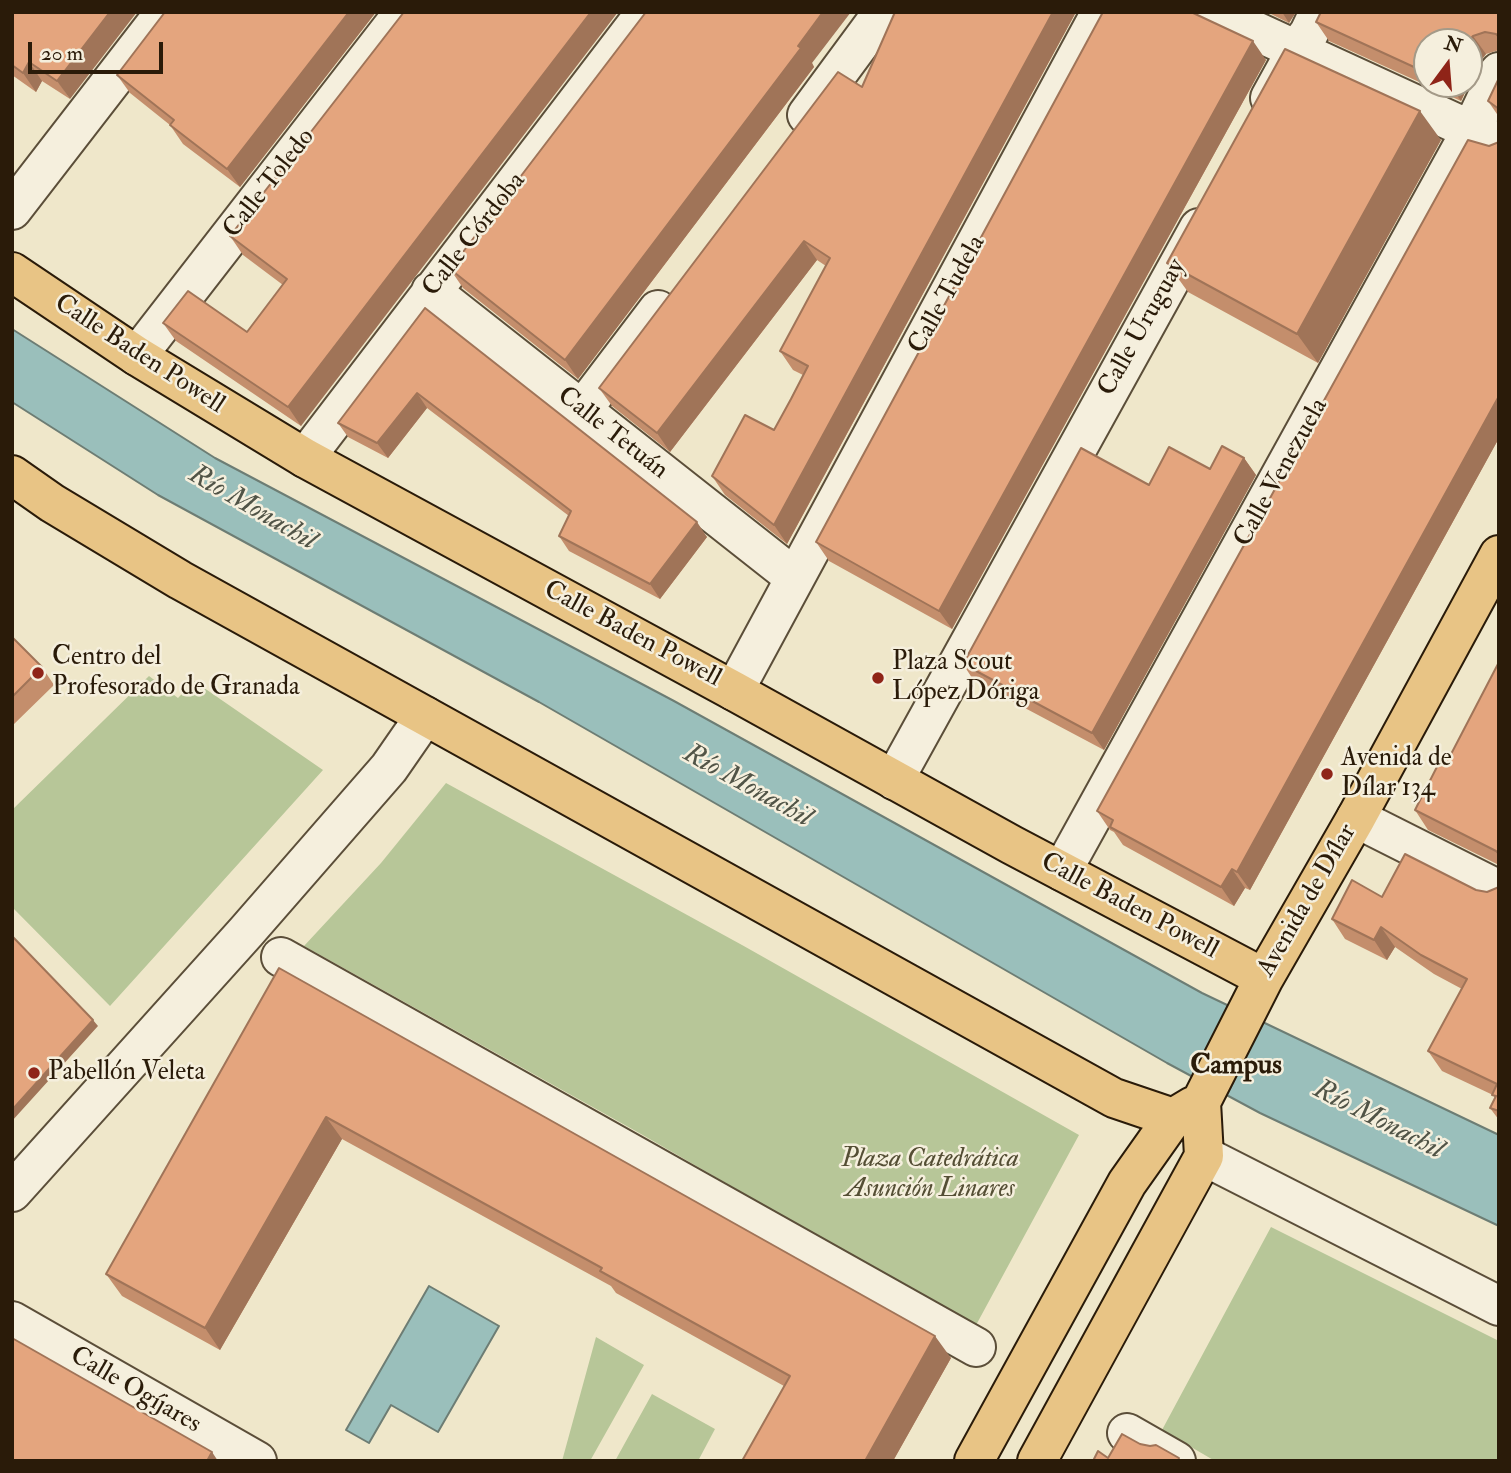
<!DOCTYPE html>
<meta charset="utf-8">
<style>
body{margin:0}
#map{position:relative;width:1511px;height:1473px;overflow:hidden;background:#efe7ca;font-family:"IM FELL Double Pica",serif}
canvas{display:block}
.frame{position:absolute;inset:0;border:14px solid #2a1b09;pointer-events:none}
.north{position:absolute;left:1413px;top:28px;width:70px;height:70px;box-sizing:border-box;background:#f5efdd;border:2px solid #a49a88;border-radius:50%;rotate:16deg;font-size:19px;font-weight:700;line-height:28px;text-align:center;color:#2a1b09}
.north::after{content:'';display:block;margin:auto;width:24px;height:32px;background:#8f2418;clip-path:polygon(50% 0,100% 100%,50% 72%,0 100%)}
.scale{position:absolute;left:28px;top:42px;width:135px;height:32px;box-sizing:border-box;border:4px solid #2a1b09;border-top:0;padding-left:9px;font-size:21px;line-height:24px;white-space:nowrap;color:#2a1b09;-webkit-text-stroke:5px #f5efdd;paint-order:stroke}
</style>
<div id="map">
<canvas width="1511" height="1473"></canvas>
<div class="frame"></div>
<div class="north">N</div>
<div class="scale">20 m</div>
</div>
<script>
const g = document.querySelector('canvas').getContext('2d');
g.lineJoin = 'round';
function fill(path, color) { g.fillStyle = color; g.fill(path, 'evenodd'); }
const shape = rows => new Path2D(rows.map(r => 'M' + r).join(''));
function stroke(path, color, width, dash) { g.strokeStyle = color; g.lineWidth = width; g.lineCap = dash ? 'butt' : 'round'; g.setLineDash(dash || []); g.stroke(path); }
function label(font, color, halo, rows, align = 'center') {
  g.font = font + ' "IM FELL Double Pica",serif'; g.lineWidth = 5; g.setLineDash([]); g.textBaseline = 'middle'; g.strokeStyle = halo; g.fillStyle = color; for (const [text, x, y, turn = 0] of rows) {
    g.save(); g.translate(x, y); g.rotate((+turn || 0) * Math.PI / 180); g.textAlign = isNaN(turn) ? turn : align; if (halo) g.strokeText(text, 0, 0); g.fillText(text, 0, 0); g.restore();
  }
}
fill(shape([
 [149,676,178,698,194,681,323,770,110,1006,12,907,12,810],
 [446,783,742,945,1079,1135,975,1327,641,1134,304,946,381,863],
 [1271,1227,1499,1341,1499,1461,1215,1461,1162,1430],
 [596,1337,644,1365,590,1461,562,1461],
 [652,1394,715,1429,698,1461,615,1461]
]), '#b7c698');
const water = shape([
 [12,329,215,458,674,701,1202,993,1499,1135,1499,1226,1260,1113,1167,1063,539,702,158,495,12,402,12,329],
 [429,1286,499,1326,438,1432,391,1405,369,1443,346,1430,429,1286]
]);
fill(water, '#9abfbb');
stroke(water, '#6d7d74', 2);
const minor = shape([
 [1214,12,1499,143],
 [1270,98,1297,49,1309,33,1319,12],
 [807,115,883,12],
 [12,210,165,12],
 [431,291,794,577],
 [137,356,404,12],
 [582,410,658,310],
 [305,458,646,12],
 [734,691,1101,12],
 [894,780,1199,228],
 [1356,818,1499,890],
 [1062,871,1471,131,1499,72],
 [281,957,976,1347],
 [1204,1156,1499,1306],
 [12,1192,246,932,389,768,425,716],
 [12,1321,257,1461],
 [1127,1433,1176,1461]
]);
const major = shape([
 [12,272,137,356,305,458,734,691,1012,845,1264,978],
 [12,475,52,503,180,580,1114,1098,1173,1118],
 [974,1461,1127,1183,1173,1118,1193,1106],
 [1037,1461,1204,1156,1201,1102,1264,978,1356,818,1499,555]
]);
stroke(minor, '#5b4e39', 42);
stroke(major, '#2a1b09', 42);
stroke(minor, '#f5efdd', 38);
stroke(major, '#e8c485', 38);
fill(shape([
 [12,12,70,99,42,81,36,92,12,75],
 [165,12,376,12,240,187,183,144,170,125,130,93,117,75],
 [404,12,301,426,176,341,163,323,247,332,283,285,243,255,230,236],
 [895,12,1076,12,787,544,725,495,712,476,774,430,803,375,793,370,780,351,826,266,817,260,670,452,612,406,599,388,862,87],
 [1103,12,1192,12,1192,14,1266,60,952,629,829,561,816,542],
 [1267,12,1296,12,1289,23],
 [1499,12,1499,50,1486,54,1479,63,1461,101,1329,41,1316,22],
 [1427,42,1469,84,1427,84],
 [812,63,814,67,578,379,463,288,450,269],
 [1499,78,1499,117,1488,101],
 [1441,140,1318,363,1188,292,1167,263],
 [1499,142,1499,438,1250,890,1245,888,1234,906,1123,845,1114,832,1110,830,1097,811,1489,146],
 [425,308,707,537,660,599,569,551,559,536,569,516,427,408,388,458,348,437,338,423],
 [1244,458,1256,475,1104,750,974,681,963,664,1149,485,1210,469],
 [12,637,42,667,54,685,12,726],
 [1499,662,1499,865,1428,830,1415,810,1449,758],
 [1499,887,1499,1120,1490,1108,1495,1098,1493,1095,1442,1071,1428,1051,1462,989,1434,974,1395,947,1387,960,1345,939,1332,919,1382,897,1476,890,1487,892],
 [279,968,951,1358,893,1461,742,1461,784,1386,616,1293,611,1286,342,1139,220,1350,122,1296,106,1274]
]), '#c48e6c');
fill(shape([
 [110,12,137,12,70,99,57,81],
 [349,12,376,12,240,187,227,169],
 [591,12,618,12,301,426,288,407],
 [823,12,851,12,812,63,814,67,578,379,565,360],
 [1053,12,1076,12,787,544,774,525],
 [1282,12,1296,12,1289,23],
 [1473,36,1486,54,1479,63,1461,101,1449,84,1469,84,1469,42,1468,42],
 [1253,41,1266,60,952,629,939,611],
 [29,62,42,81,36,92,23,73],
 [1420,111,1441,140,1318,363,1297,334],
 [804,241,817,260,670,452,657,433],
 [417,393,427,408,388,458,377,443],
 [1499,396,1499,438,1250,890,1237,872],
 [1244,458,1256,475,1104,750,1092,733],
 [697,522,707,537,660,599,650,584],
 [1232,869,1245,888,1234,906,1221,887],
 [1381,927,1395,947,1387,960,1374,940],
 [93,1020,98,1026,12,1121,12,1110],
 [326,1117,342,1139,220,1350,205,1328],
 [935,1336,951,1358,893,1461,865,1461],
 [212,1452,218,1461,207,1461]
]), '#a07458');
const building = shape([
 [12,12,110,12,57,81,29,62,23,73,12,65,12,12],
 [165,12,349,12,227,169,170,125,174,120,117,75,165,12],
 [404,12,591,12,288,407,163,323,188,291,247,332,287,279,230,236,404,12],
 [646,12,823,12,798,46,801,48,565,360,450,269,646,12],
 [895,12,1053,12,774,525,712,476,745,415,774,430,791,399,808,366,780,351,830,258,804,241,657,433,599,388,838,72,862,87,895,12],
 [1103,12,1191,12,1253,41,939,611,816,542,1103,12],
 [1321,12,1499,12,1499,37,1496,34,1485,32,1473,36,1468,42,1427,42,1427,73,1316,22,1321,12],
 [1285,49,1420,111,1297,334,1167,263,1285,49],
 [1499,78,1499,109,1488,101,1499,78],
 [1468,140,1489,146,1499,142,1499,396,1237,872,1232,869,1221,887,1110,827,1113,820,1097,811,1468,140],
 [425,308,697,522,650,584,559,536,571,511,417,393,377,443,338,423,425,308],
 [1222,446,1244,458,1092,733,963,664,1081,448,1149,485,1169,447,1210,469,1222,446],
 [12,637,42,667,12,697,12,637],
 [1499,662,1499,854,1496,851,1415,810,1443,755,1449,758,1499,662],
 [1405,854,1476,890,1487,892,1499,887,1499,1111,1490,1108,1496,1096,1492,1095,1497,1084,1428,1051,1467,979,1421,955,1381,927,1374,940,1332,919,1352,880,1382,897,1405,854],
 [12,936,93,1020,12,1110,12,936],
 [279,968,935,1336,865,1461,742,1461,790,1376,600,1271,602,1268,326,1117,205,1328,106,1274,279,968],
 [12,1338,212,1452,207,1461,12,1461,12,1338],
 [1122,1434,1140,1444,1150,1446,1156,1445,1179,1458,1178,1461,1093,1461,1098,1451,1108,1458,1122,1434]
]);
fill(building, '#e4a57e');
stroke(building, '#a07458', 2);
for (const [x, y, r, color] of [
 [38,673,7,"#8f2418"],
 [878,678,7,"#8f2418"],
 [1327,774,7,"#8f2418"],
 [34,1073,7,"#8f2418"]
]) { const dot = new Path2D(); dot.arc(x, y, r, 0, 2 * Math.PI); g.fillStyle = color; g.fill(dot); stroke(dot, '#f5efdd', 2.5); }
label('26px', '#2a1b09', '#f5efdd', [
 ["Calle Toledo",270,184,-52],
 ["Calle Córdoba",475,235,-52],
 ["Calle Tudela",948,295,-61],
 ["Calle Uruguay",1143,328,-61],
 ["Calle Baden Powell",139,355,33],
 ["Calle Tetuán",612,434,38],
 ["Calle Venezuela",1282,473,-61],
 ["Calle Baden Powell",632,635,28],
 ["Avenida de Dílar",1308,901,-60],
 ["Calle Baden Powell",1129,907,28],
 ["Calle Ogíjares",135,1391,30]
]);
label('26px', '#2a1b09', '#f5efdd', [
 ["Centro del",52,658],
 ["Profesorado de Granada",52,688],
 ["Plaza Scout",892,663],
 ["López Dóriga",892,693],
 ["Avenida de",1341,759],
 ["Dílar 134",1341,789],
 ["Pabellón Veleta",48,1073]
], 'left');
label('italic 26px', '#544e34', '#f5efdd', [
 ["Plaza Catedrática",930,1160],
 ["Asunción Linares",930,1190]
]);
label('italic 28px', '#515447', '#f5efdd', [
 ["Río Monachil",252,509,30],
 ["Río Monachil",747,787,29],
 ["Río Monachil",1378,1121,27]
]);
label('bold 28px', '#2a1b09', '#f5efdd', [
 ["Campus",1236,1067]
]);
</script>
